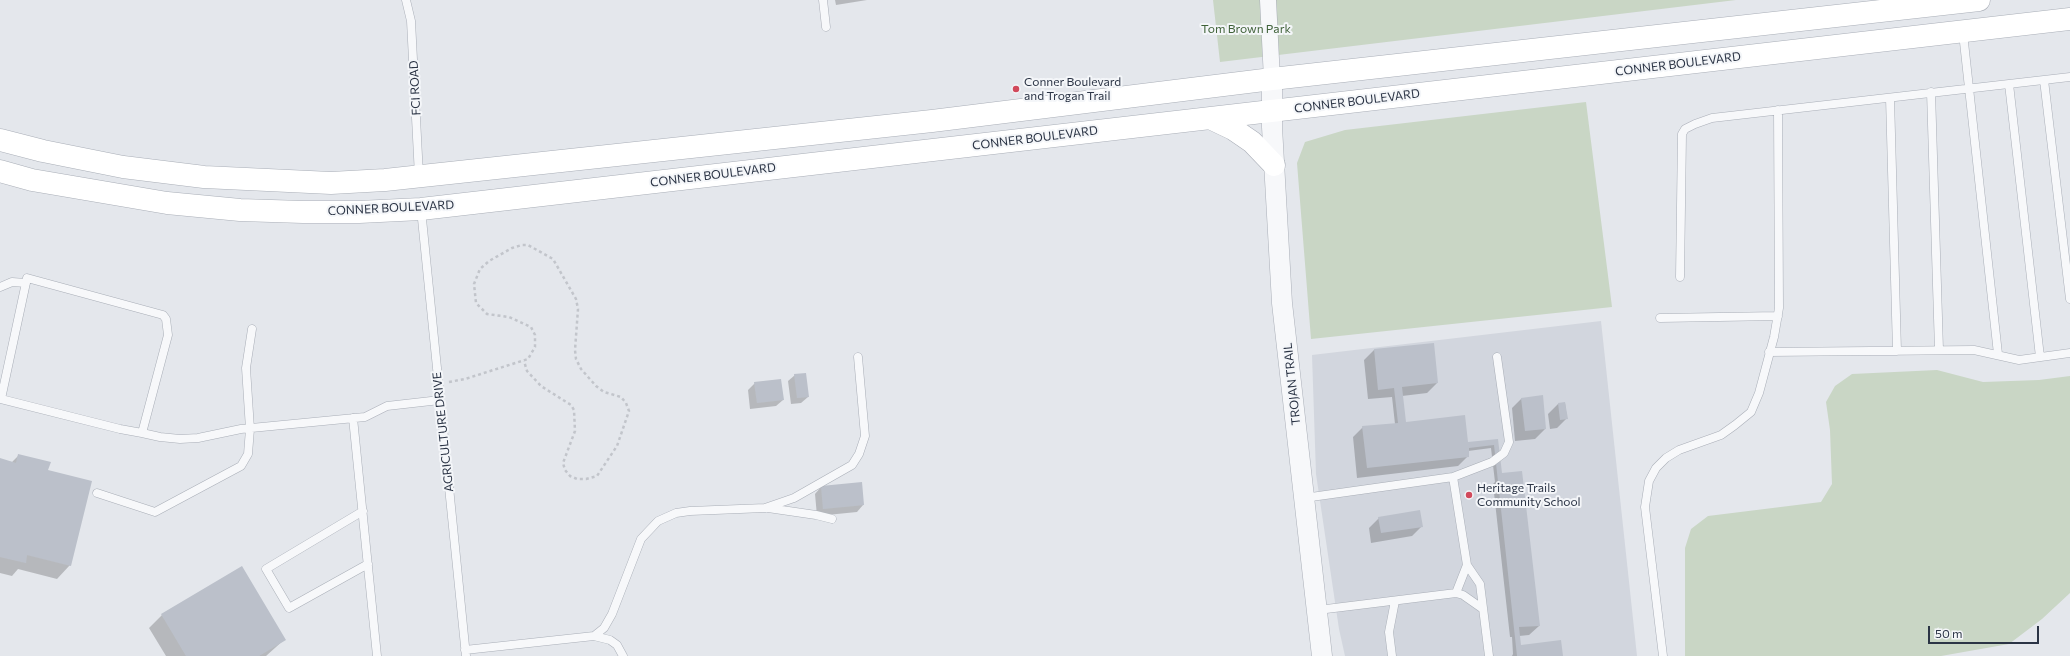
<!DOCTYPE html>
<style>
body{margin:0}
#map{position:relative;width:2070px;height:656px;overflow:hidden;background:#e4e7ec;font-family:Commissioner,sans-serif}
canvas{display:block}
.scale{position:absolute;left:1928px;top:626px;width:111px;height:18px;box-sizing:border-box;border:2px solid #2b3445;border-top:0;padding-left:5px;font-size:12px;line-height:14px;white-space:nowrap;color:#2b3445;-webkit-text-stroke:3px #f4f6f9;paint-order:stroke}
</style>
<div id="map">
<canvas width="2070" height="656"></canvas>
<div class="scale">50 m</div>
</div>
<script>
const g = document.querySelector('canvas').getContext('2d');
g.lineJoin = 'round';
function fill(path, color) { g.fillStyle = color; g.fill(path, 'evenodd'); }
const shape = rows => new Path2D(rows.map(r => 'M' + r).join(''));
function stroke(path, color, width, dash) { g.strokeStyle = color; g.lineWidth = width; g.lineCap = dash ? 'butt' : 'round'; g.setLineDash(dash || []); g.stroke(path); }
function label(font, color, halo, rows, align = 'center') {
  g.font = font + ' Commissioner,sans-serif'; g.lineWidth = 4; g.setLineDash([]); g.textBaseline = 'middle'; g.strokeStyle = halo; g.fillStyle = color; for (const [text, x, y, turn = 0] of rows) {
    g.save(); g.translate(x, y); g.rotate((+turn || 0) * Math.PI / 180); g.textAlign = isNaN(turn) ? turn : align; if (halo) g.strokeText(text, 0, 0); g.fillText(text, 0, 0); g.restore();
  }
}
fill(shape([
 [1601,321,1637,656,1345,656,1339,629,1316,474,1312,355]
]), '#d2d6de');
fill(shape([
 [1213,0,1736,0,1220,62],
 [1586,102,1612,307,1311,339,1297,163,1305,142,1345,130],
 [1937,370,1983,382,2039,380,2070,376,2070,593,2042,619,2009,644,1941,656,1685,656,1685,548,1691,529,1708,516,1821,502,1832,484,1830,430,1826,402,1835,386,1852,374]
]), '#c9d6c5');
fill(shape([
 [835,0,867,0,836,5],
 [1433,344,1437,383,1427,393,1402,396,1405,423,1467,445,1497,440,1501,474,1539,626,1529,635,1519,636,1520,646,1562,656,1512,656,1513,654,1512,637,1510,637,1493,484,1495,482,1491,448,1468,451,1468,456,1458,466,1357,478,1353,437,1363,427,1395,424,1392,397,1368,399,1364,360,1374,350],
 [795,375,808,397,801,403,791,404,788,381],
 [755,383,783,400,776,406,750,409,748,390],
 [1522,398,1545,429,1535,439,1515,441,1512,408],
 [1565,403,1567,418,1557,428,1550,429,1548,414,1558,404],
 [19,455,47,471,70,565,57,579,18,569,12,576,0,573,0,460,12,462],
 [821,487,863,505,857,512,817,516,815,494],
 [1379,518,1422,526,1412,536,1371,543,1369,528],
 [162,615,285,639,266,656,166,656,149,628]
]), '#0003');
fill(shape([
 [1434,343,1438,383,1402,387,1406,422,1465,415,1468,442,1498,439,1502,473,1522,471,1540,626,1519,627,1521,645,1561,640,1563,656,1517,656,1494,445,1469,448,1469,457,1367,468,1362,426,1398,423,1394,388,1378,390,1374,349],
 [806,373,809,397,797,398,794,374],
 [781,379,784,400,757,403,754,382],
 [1543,395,1546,429,1525,431,1521,398],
 [1565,402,1568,419,1560,420,1558,403],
 [18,454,51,462,48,470,92,481,71,566,27,555,26,563,0,557,0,458,16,463],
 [862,482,864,505,823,509,821,486],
 [1420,510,1423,527,1381,533,1378,517],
 [242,566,286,640,259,656,186,656,161,614]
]), '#bbc0ca');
const service = shape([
 [406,0,411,21,419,176],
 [823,0,826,27],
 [1963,33,1998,354],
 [2044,80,2070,299],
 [2009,84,2040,357],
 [1931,92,1939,350],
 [1890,98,1897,351],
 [421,209,466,656],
 [1680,277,1682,134,1685,129,1695,124,1712,118,2070,77],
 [0,287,12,282,26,283],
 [1660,318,1778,316],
 [1769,352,1974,350,2019,360,2070,353],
 [353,418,377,656],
 [142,433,168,335,166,319,163,315,27,278,1,399,120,429,142,433,160,437,180,439,198,438,241,429,365,417,387,406,440,400],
 [1453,477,1467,565,1480,584,1489,656],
 [97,493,155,512,241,466,248,454,250,429,246,368,252,329],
 [1304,498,1453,477,1492,462,1504,453,1509,442,1497,357],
 [768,508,816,515,832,519],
 [363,511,266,569,289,608,368,564],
 [1456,593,1467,565],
 [1318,610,1456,593,1463,595,1483,609],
 [594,636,604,628,612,614,641,539,658,521,676,513,690,511,765,508,794,498,852,465,859,454,865,436,858,357],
 [465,650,594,636,610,640,617,645,623,656],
 [1392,656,1389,632,1395,601],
 [1663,656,1645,507,1649,481,1656,468,1666,458,1679,450,1721,435,1735,425,1751,412,1759,393,1774,337,1779,308,1778,110]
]);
const minor = shape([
 [1268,0,1272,79]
]);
const tertiary = shape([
 [1272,79,1272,127,1282,303,1322,656]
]);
const secondary = shape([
 [1210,118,1233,129,1252,142,1274,165],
 [0,140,43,151,123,167,204,177,331,183,385,180,932,121,1272,79,1979,0],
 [0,171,32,180,167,203,240,210,303,212,359,212,421,209,2070,19]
]);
stroke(service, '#a9aeb7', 9);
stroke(minor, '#a9aeb7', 17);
stroke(tertiary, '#a9aeb7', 21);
stroke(secondary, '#a9aeb7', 23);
stroke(shape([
 [449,382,465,379,528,359,535,347,535,335,531,327,509,317,487,314,476,303,474,284,480,269,489,261,512,248,522,245,528,245,553,259,576,299,578,309,575,350,576,359,581,369,596,386,604,392,621,397,626,403,629,411,617,446,597,476,586,479,577,479,570,476,565,470,563,463,575,431,574,410,571,405,541,386,527,371,524,361]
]), '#c2c5cb', 2.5, [3, 3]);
stroke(service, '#f7f8fa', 8);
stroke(minor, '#f7f8fa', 16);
stroke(tertiary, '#f7f8fa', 20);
stroke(secondary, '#fff', 22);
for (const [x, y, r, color] of [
 [1016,89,4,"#d1495b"],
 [1469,495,4,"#d1495b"]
]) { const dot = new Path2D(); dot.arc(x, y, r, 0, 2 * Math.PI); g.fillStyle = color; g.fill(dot); stroke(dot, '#f4f6f9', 1.5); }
label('12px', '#3f6138', '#f4f6f9', [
 ["Tom Brown Park",1246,29]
]);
label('12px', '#2b3445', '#f4f6f9', [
 ["CONNER BOULEVARD",1678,64,-7],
 ["FCI ROAD",415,88,-93],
 ["CONNER BOULEVARD",1357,101,-7],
 ["CONNER BOULEVARD",1035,138,-7],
 ["CONNER BOULEVARD",713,175,-7],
 ["CONNER BOULEVARD",391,208,-3],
 ["TROJAN TRAIL",1292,384,-96],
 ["AGRICULTURE DRIVE",443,432,-96]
]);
label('12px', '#2b3445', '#f4f6f9', [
 ["Conner Boulevard",1024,82],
 ["and Trogan Trail",1024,96],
 ["Heritage Trails",1477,488],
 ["Community School",1477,502]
], 'left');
</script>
